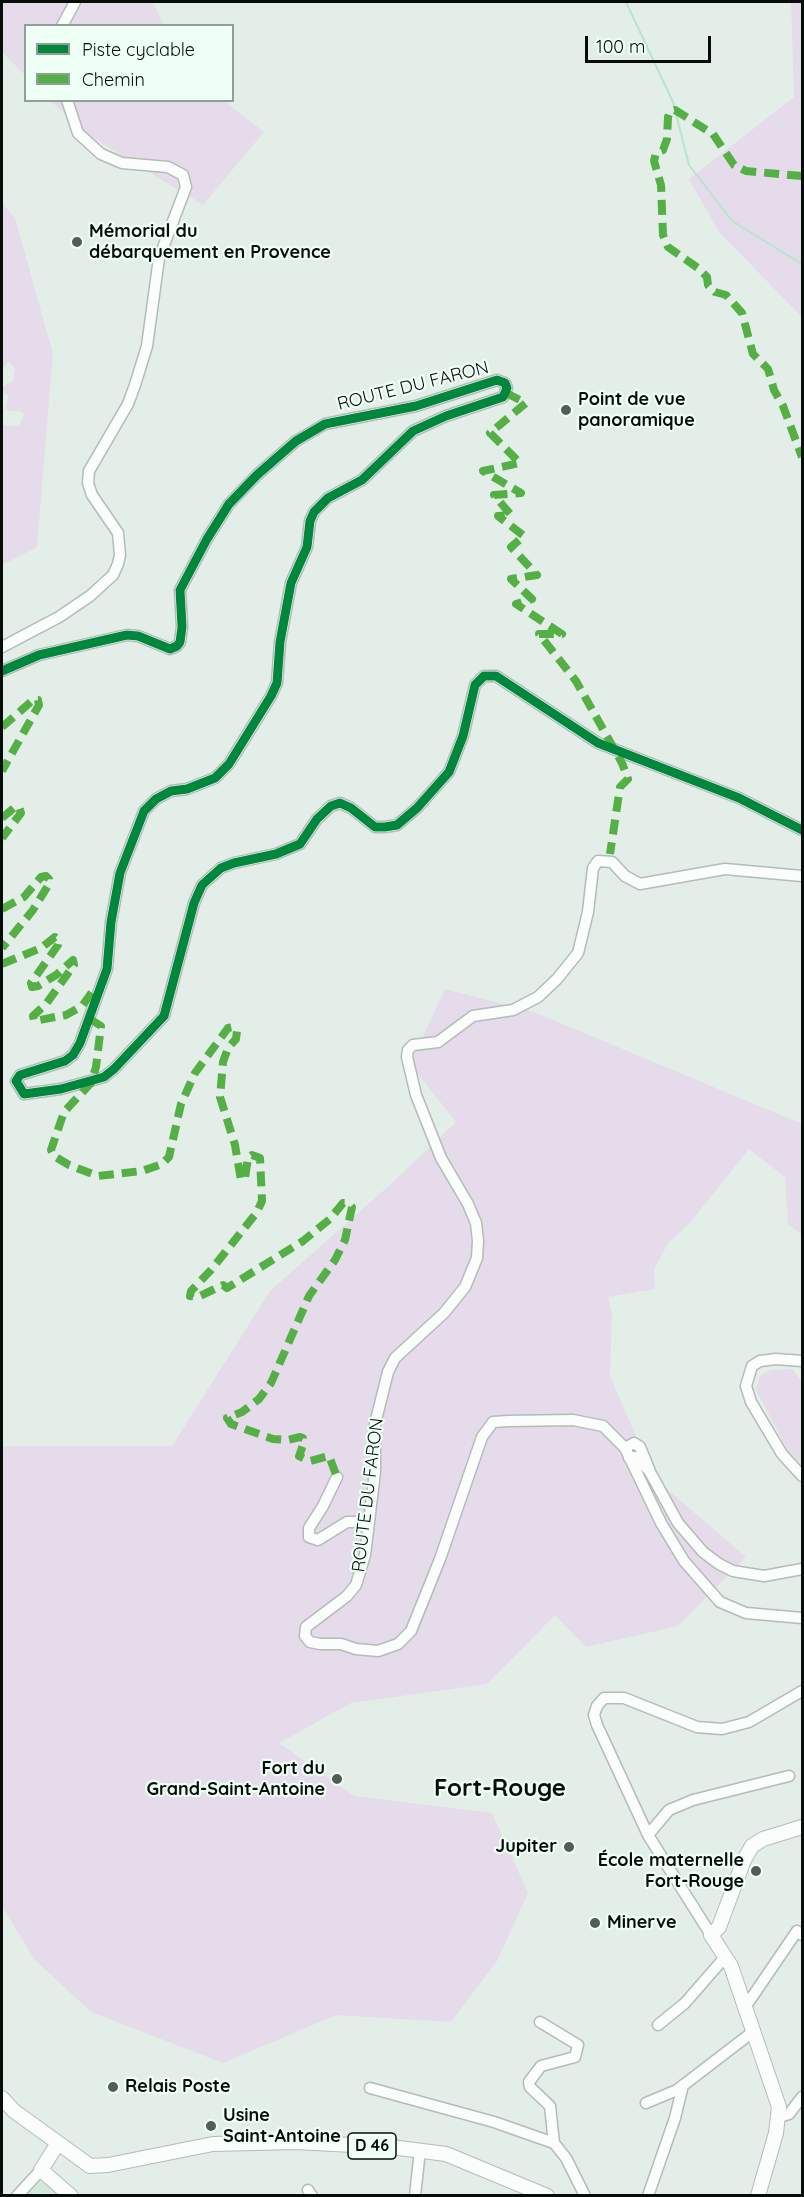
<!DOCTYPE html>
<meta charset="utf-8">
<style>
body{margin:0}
#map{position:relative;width:804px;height:2197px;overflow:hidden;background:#e3eee8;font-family:Quicksand,sans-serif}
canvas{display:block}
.frame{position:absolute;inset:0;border:3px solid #070d0a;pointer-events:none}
.legend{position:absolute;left:24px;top:24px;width:210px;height:78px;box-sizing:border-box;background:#eefff6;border:2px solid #929e98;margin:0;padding:8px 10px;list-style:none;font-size:18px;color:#070d0a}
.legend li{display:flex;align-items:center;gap:12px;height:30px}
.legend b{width:30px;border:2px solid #929e98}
.scale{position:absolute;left:585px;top:36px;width:126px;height:27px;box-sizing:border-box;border:3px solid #070d0a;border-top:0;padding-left:8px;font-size:18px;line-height:21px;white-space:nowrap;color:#070d0a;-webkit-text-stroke:4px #eefff6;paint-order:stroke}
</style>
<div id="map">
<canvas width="804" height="2197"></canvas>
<div class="frame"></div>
<ul class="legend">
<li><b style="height:8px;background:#00873e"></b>Piste cyclable</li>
<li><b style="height:8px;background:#54b044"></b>Chemin</li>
</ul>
<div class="scale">100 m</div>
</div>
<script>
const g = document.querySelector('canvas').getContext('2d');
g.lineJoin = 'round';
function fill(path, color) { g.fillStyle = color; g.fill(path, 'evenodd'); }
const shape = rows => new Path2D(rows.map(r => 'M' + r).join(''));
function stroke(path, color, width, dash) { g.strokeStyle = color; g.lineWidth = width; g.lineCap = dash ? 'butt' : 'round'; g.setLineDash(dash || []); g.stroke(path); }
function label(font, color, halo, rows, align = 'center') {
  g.font = font + ' Quicksand,sans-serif'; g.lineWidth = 4.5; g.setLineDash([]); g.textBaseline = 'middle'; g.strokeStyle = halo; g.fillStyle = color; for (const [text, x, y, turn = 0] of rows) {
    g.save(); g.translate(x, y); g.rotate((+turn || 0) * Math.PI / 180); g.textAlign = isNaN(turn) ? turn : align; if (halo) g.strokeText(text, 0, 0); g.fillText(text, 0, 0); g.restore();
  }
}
fill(shape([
 [42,2182,55,2190,62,2196,23,2196,34,2183]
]), '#d4e9de');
fill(shape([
 [2,2,153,2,164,25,26,26,25,75,2,52],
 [791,2,802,2,802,317,719,232,689,179,794,97],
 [51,101,224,101,264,132,203,205,82,131],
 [2,203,15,218,53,354,37,547,2,565,2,425,19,426,24,414,20,411,10,411,5,408,9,396,2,392,2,387,13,381,15,368,9,362,2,368],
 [445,989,534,1012,802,1124,802,1235,788,1224,785,1177,749,1149,689,1224,668,1243,654,1270,655,1289,608,1297,612,1313,610,1376,654,1478,746,1557,678,1626,586,1647,555,1615,487,1684,351,1703,279,1743,354,1796,492,1813,528,1893,497,1961,451,2022,336,2015,223,2063,91,2012,34,1959,2,1906,2,1446,172,1446,270,1291,392,1183,456,1122,410,1064],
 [792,1369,802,1381,802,1464,789,1453,756,1390,760,1376,771,1370]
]), '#e5dbeb');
stroke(shape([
 [626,2,673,102,689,165,732,221,802,264]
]), '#b6e5ce', 2);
const minor = shape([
 [62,26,75,2],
 [2,647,59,617,90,596,113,575,118,564,120,555,118,533,92,495,88,483,89,471,128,404,135,385,147,346,159,258,186,187,183,175,168,167,122,163,101,154,78,133,67,100],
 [2,671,39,655,127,635,138,636,170,649,177,646,180,642,182,627,180,590,207,539,229,504,257,475,296,441,325,424,416,406,497,380,505,383,507,388,503,397,446,416,413,431,362,480,328,498,314,512,310,521,307,547,291,583,280,642,277,683,271,696,229,764,215,778,187,789,171,791,156,799,144,811,120,873,111,922,107,969,80,1043,73,1055,65,1061,20,1075,16,1081,24,1094,61,1089,104,1077,114,1069,164,1016,194,903,202,885,221,868,234,863,276,854,300,844,317,819,331,806,340,803,351,808,375,827,385,827,397,825,417,808,449,772,463,736,475,685,484,676,496,676,598,743,739,798,802,830],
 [802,876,725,869,640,884,625,876,612,862,598,861,593,868,588,912,578,953,557,979,538,997,513,1010,473,1016,438,1042,413,1045,408,1050,407,1057,416,1095,441,1158,468,1204,476,1223,478,1241,477,1258,465,1287,444,1313,395,1358,388,1372,375,1424,375,1472,365,1555,356,1585,347,1596,306,1627,305,1636,310,1642,320,1644,341,1644,356,1649,378,1651,398,1644,411,1631,440,1559,482,1437,493,1422,508,1421,573,1420,603,1426,625,1448,661,1523,684,1561,720,1602,746,1613,802,1618],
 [802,1361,776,1359,760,1361,752,1366,746,1386,751,1402,782,1454,802,1476],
 [625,1448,634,1443,640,1447,649,1469],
 [629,1458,635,1457,640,1461,650,1472,678,1523,703,1552,719,1564,733,1571,764,1576,802,1569],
 [337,1477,323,1506,309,1528,309,1537,318,1540,347,1522,362,1522,367,1525],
 [648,1835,669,1810,693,1800,789,1776],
 [711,1935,648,1835,597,1725,594,1715,597,1706,604,1698,624,1698,697,1727,722,1729,749,1722,802,1691],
 [744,2005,748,2003,797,1931,802,1935],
 [540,2022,578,2045,575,2057,541,2066,529,2082,530,2087,550,2106,554,2143,566,2158,585,2196],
 [658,2025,685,2003,726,1956],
 [370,2088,494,2122,554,2143],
 [646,2103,677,2090,754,2031],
 [779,2117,789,2114,802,2097],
 [308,2190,312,2196],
 [17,2196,41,2170],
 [415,2196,420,2150],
 [648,2196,675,2118,683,2085]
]);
const major = shape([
 [2,2098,14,2111,90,2166,108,2165,213,2144,295,2142,391,2147,446,2154,547,2196],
 [58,2143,41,2170,71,2196],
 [758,2196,776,2133,779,2107,731,1966,711,1935,719,1927,744,1860,752,1846,763,1839,802,1827]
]);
stroke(minor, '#b3bcb7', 13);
stroke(major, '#b3bcb7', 16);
stroke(minor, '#fbfcfc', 10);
stroke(major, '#fbfcfc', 14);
stroke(shape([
 [802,176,746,171,734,165,713,134,675,110,670,111,668,117,667,139,663,150,656,153,654,161,661,185,663,235,668,247,698,268,707,277,708,285,715,292,726,295,742,313,753,354,768,369,774,390,783,406,802,457],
 [506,393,526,403,490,433,520,463,483,471,521,493,494,495,511,515,498,516,524,536,511,547,537,575,511,579,532,599,516,604,562,634,539,634,576,681,622,763,628,779,620,787,610,854],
 [2,727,33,700,38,700,39,705,2,771],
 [2,818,15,807,19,807,21,813,2,838],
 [2,909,24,897,41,877,46,876,49,879,49,884,33,910,2,948],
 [2,964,41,948,55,937,59,940,58,945,31,983,32,987,38,986,56,975,73,960,74,965,46,1004,33,1016,34,1021,66,1015,82,1006,95,988],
 [90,1019,101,1026,96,1067,91,1083,64,1112,51,1150,54,1156,69,1165,98,1176,142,1171,162,1164,169,1157,181,1104,195,1073,228,1028,233,1027,237,1031,236,1039,228,1048,223,1062,220,1097,235,1145,241,1180,245,1178,248,1158,252,1155,260,1158,262,1201,257,1212,211,1270,191,1291,190,1296,198,1297,223,1285,227,1288,303,1241,330,1219,343,1203,348,1203,352,1207,345,1240,335,1260,309,1296,271,1383,259,1399,242,1412,227,1418,231,1424,273,1439,287,1440,300,1437,303,1438,303,1445,299,1456,310,1461,329,1456,337,1477]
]), '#54b044', 8, [15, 8]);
stroke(shape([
 [2,671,39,655,127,635,138,636,170,649,177,646,180,642,182,627,180,590,207,539,229,504,257,475,296,441,325,424,416,406,497,380,505,383,507,388,503,397,446,416,413,431,362,480,328,498,314,512,310,521,307,547,291,583,280,642,277,683,271,696,229,764,215,778,187,789,171,791,156,799,144,811,120,873,111,922,107,969,80,1043,73,1055,65,1061,20,1075,16,1081,24,1094,61,1089,104,1077,114,1069,164,1016,194,903,202,885,221,868,234,863,276,854,300,844,317,819,331,806,340,803,351,808,375,827,385,827,397,825,417,808,449,772,463,736,475,685,484,676,496,676,598,743,739,798,802,830]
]), '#00873e', 9);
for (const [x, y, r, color] of [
 [77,242,6,"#545c58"],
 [566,410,6,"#545c58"],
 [337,1779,6,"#545c58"],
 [569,1847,6,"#545c58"],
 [756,1871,6,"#545c58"],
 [595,1923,6,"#545c58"],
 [113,2087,6,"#545c58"],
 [211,2126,6,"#545c58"]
]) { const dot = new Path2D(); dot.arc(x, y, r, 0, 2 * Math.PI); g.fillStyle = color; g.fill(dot); stroke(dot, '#eefff6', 2); }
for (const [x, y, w] of [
 [372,2146,48]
]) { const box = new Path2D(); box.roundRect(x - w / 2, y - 13, w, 26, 4.5); g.fillStyle = '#eefff6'; g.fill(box); stroke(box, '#070d0a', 1.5); }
label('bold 16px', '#070d0a', null, [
 ["D 46",372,2146]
]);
label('bold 18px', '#070d0a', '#eefff6', [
 ["Mémorial du",89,232],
 ["débarquement en Provence",89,253],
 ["Point de vue",578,400],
 ["panoramique",578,421],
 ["Fort du",325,1769,"right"],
 ["Grand-Saint-Antoine",325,1790,"right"],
 ["Jupiter",557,1847,"right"],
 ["École maternelle",744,1861,"right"],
 ["Fort-Rouge",744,1882,"right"],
 ["Minerve",607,1923],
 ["Relais Poste",125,2087],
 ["Usine",223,2116],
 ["Saint-Antoine",223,2137]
], 'left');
label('18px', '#070d0a', '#eefff6', [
 ["ROUTE DU FARON",413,386,-14],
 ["ROUTE DU FARON",368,1495,-83]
]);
label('bold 24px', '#070d0a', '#eefff6', [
 ["Fort-Rouge",500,1789]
]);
</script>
